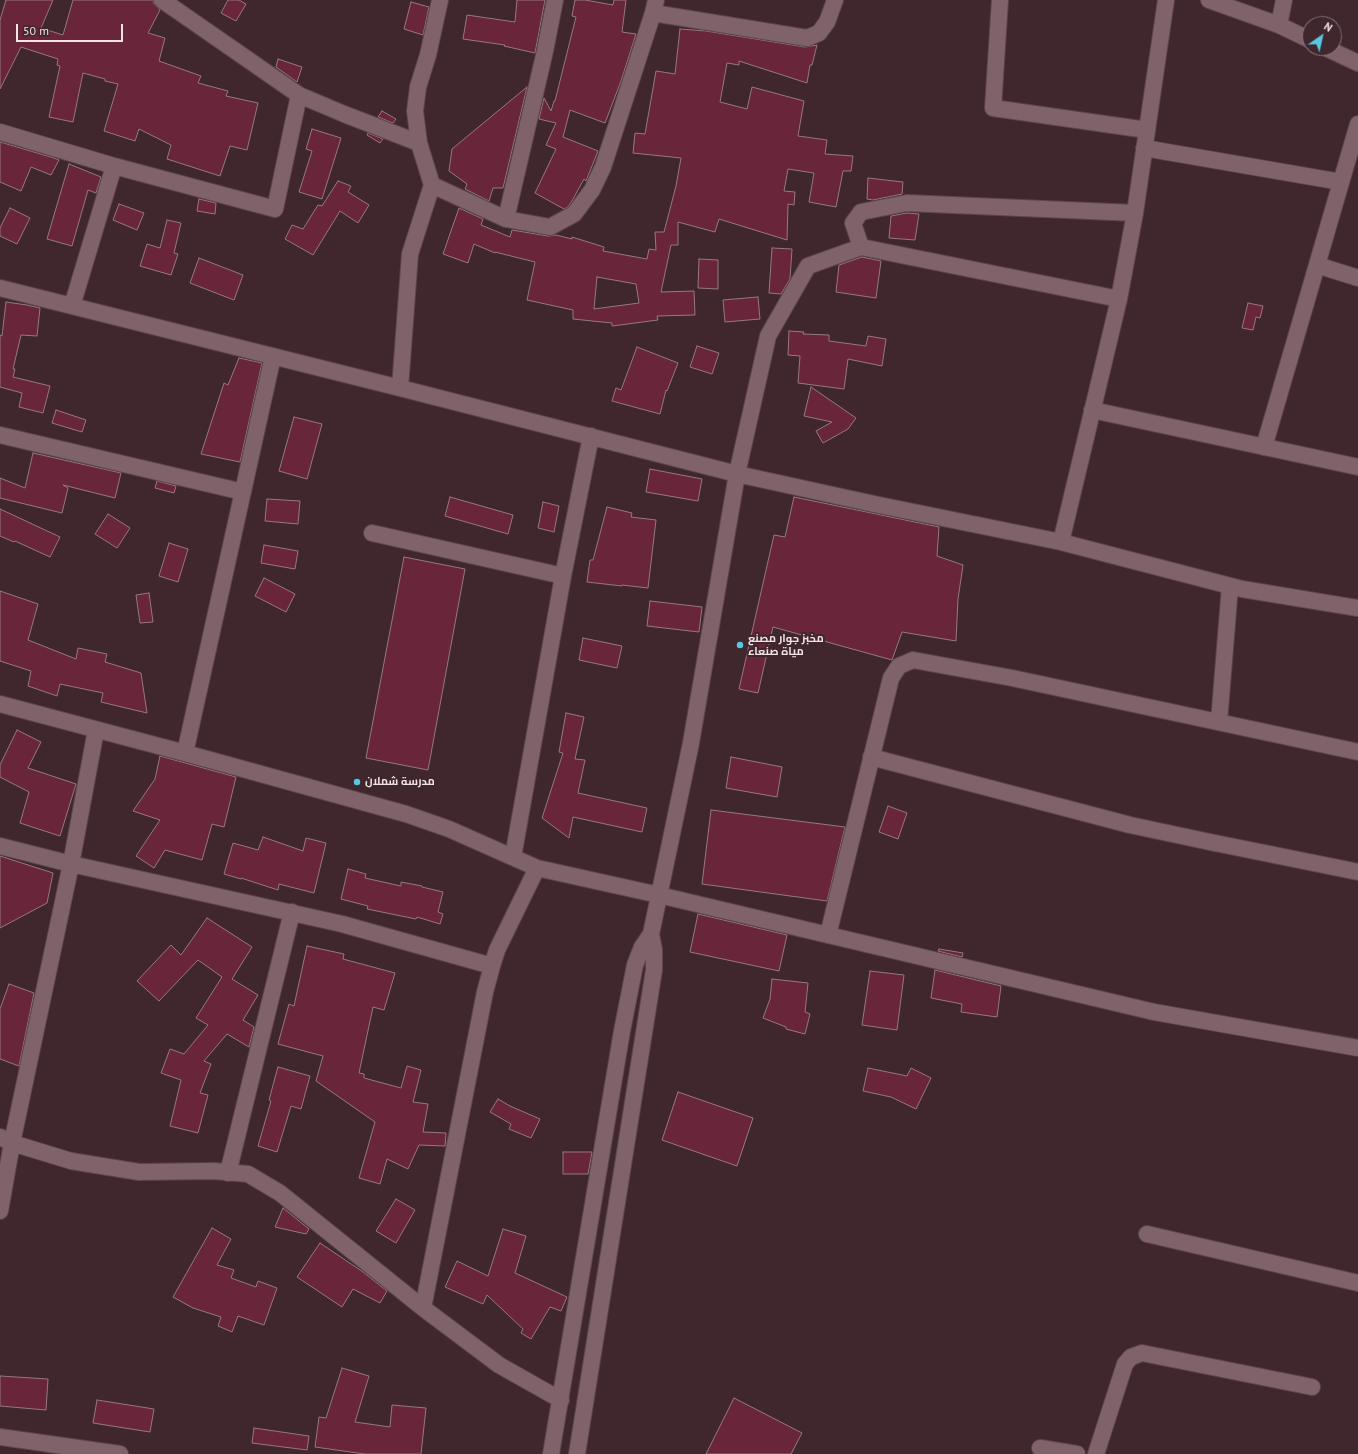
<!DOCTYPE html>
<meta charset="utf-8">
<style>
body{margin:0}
#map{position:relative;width:1358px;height:1454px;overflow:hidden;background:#3f272d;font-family:"PT Sans",sans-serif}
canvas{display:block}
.north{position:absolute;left:1302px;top:16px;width:40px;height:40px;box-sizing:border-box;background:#3f272d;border:1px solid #877277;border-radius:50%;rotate:34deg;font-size:11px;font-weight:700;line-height:16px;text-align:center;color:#f3e2e6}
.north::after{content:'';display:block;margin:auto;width:14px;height:18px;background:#56c9e1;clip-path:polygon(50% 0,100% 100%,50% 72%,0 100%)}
.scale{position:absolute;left:16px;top:24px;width:107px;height:18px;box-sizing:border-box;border:2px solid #f3e2e6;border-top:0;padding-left:5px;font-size:12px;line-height:14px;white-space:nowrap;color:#f3e2e6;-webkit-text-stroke:3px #3f272d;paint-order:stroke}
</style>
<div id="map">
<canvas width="1358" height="1454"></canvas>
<div class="north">N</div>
<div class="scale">50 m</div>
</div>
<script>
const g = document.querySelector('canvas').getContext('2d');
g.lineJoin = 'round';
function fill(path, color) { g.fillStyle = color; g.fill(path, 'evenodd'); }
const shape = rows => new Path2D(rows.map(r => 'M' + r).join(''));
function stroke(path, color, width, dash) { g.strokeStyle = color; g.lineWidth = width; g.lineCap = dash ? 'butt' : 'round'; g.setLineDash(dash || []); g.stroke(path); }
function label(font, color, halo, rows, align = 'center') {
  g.font = font + ' "PT Sans",Cairo,sans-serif'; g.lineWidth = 4; g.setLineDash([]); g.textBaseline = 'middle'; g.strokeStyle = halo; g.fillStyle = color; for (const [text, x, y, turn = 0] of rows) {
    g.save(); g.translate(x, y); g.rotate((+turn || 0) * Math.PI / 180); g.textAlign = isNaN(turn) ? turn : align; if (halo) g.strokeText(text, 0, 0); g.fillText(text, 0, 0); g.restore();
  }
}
const building = shape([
 [6,0,53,0,41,28,63,35,73,0,153,0,154,4,160,10,148,33,165,38,159,61,201,76,198,83,228,91,226,96,258,103,247,150,230,146,220,176,167,159,171,145,139,129,135,141,104,131,118,84,105,81,105,79,83,73,73,122,49,117,60,66,57,65,58,59,21,47,0,89,0,20,6,0],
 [228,0,239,0,246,4,236,21,221,13,228,0],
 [517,0,545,0,535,53,504,46,505,45,463,39,467,15,515,22,517,0],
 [575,0,585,0,613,5,614,0,626,0,622,32,636,34,621,81,605,123,570,110,563,137,598,151,586,181,584,179,573,199,568,207,564,209,535,193,556,149,546,145,556,123,539,119,544,98,551,111,554,101,555,101,576,17,572,16,575,0],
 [411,2,429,7,423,35,404,29,411,2],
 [680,29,706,31,805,47,817,45,812,65,810,65,807,83,739,61,739,65,727,63,720,102,747,109,752,87,804,101,798,136,827,140,825,154,853,156,851,171,843,171,836,207,809,202,814,173,788,169,784,191,795,192,794,205,788,204,787,240,719,219,715,232,678,222,678,245,671,245,661,292,694,291,695,315,657,316,658,320,612,326,612,323,573,319,573,310,527,300,535,262,495,252,495,253,474,244,468,263,443,254,459,208,483,219,481,225,510,237,512,230,548,236,556,235,572,239,572,237,604,247,603,251,647,259,649,249,656,250,655,232,664,232,676,186,681,158,633,153,635,133,645,134,656,71,675,74,680,29],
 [597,277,636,284,639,303,594,309,597,277],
 [278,59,302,67,297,82,276,67,278,59],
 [527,87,503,188,493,188,489,201,465,189,467,184,449,171,452,149,527,87],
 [382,111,396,119,393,123,378,117,382,111],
 [312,129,341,138,322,199,299,192,312,151,306,149,312,129],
 [368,133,383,139,380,143,367,135,368,133],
 [0,142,54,158,59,160,51,175,31,167,21,191,0,182,0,142],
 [69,164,101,177,96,193,88,190,72,246,47,239,69,164],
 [868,178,903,182,902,194,873,200,867,199,868,178],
 [338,181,351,186,348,192,369,205,358,223,340,211,313,255,285,239,292,225,303,229,318,205,322,206,338,181],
 [199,199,216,203,215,214,197,211,199,199],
 [119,204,144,213,137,230,113,220,119,204],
 [10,208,30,218,17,244,0,236,0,228,10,208],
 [907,213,919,214,915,240,889,238,891,216,907,213],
 [167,220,181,223,174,253,178,254,171,275,140,266,147,244,160,248,167,220],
 [772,248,792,249,790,279,781,294,769,293,772,248],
 [862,257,881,261,876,298,836,292,839,265,862,257],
 [199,258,243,275,234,300,190,283,199,258],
 [699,259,718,260,718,289,698,288,699,259],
 [758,297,760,319,725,322,723,300,758,297],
 [6,302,27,305,40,308,37,336,21,335,13,369,15,369,13,377,50,386,43,413,19,407,22,393,0,387,0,335,2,336,6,302],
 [1248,303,1263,306,1260,318,1256,317,1253,330,1242,328,1248,303],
 [789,331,804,332,803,334,829,335,829,341,866,346,868,336,886,339,882,366,848,359,844,389,798,383,800,356,788,355,789,331],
 [697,346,719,353,712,374,690,367,697,346],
 [637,347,678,363,667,391,666,390,660,414,612,401,616,388,621,390,637,347],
 [239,358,262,363,240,462,201,454,224,383,228,385,239,358],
 [811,387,856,418,848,429,823,443,816,431,832,422,804,416,811,387],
 [56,410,86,420,82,432,52,423,56,410],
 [294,417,322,424,307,479,279,471,294,417],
 [33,453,121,473,115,498,63,485,68,488,62,513,0,498,0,478,25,488,33,453],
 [650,469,702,479,698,501,646,492,650,469],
 [157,481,176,486,174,493,155,488,157,481],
 [450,497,513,515,508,534,445,516,450,497],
 [794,497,939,527,937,556,963,565,958,599,956,641,902,632,892,660,773,627,758,693,739,689,774,535,785,537,794,497],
 [267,499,300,501,298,524,265,521,267,499],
 [543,502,559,506,554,532,538,528,543,502],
 [607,507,632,513,631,517,656,520,648,588,622,585,622,586,587,582,590,560,593,560,607,507],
 [0,509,60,537,50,557,15,541,14,542,0,536,0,509],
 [108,514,130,528,117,548,95,534,108,514],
 [169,543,188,549,178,582,159,576,169,543],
 [264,545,298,551,295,569,261,563,264,545],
 [404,557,465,569,428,770,366,758,404,557],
 [264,578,295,594,286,612,255,596,264,578],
 [0,591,38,604,28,640,76,659,78,648,107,654,105,662,141,673,147,713,101,702,103,693,60,684,57,696,28,686,31,671,0,661,0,591],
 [149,593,153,622,140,623,136,595,149,593],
 [650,601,702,607,699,632,647,626,650,601],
 [583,638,622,646,617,668,579,660,583,638],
 [566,713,584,717,575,759,585,760,578,793,647,808,642,832,573,817,569,838,542,818,563,753,559,752,566,713],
 [17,730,41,742,28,768,76,784,60,836,20,823,29,792,0,777,0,765,17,730],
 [160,756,236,777,224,827,212,824,202,860,165,850,154,868,136,856,160,820,133,811,155,779,160,756],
 [731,757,782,767,777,797,726,788,731,757],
 [888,806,907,813,898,839,879,832,888,806],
 [711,810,845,827,827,901,702,884,711,810],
 [263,837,303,851,306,838,326,843,314,893,279,884,278,890,241,878,241,879,224,874,233,843,258,850,263,837],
 [0,856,53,873,47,903,0,928,0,856],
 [348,869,366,874,365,878,401,886,401,882,422,886,422,887,443,892,438,912,443,914,440,924,417,917,416,919,367,909,368,906,341,899,348,869],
 [698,914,787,935,779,971,690,952,698,914],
 [207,918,252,947,232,979,258,995,243,1020,254,1027,249,1047,227,1034,204,1061,211,1064,200,1093,208,1095,198,1133,170,1126,181,1080,161,1073,170,1049,184,1054,208,1025,196,1018,222,977,198,960,159,1001,137,981,171,945,181,955,207,918],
 [307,946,344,954,343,959,395,973,384,1010,373,1007,359,1073,364,1074,364,1078,401,1088,407,1066,421,1070,413,1102,428,1104,423,1132,446,1133,445,1146,419,1145,408,1169,387,1159,380,1184,359,1178,375,1122,316,1081,323,1056,278,1044,289,1004,294,1006,307,946],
 [939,949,963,953,962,957,938,951,939,949],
 [935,970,1001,986,997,1017,961,1012,962,1004,931,998,935,970],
 [870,971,904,975,897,1030,862,1025,870,971],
 [772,979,808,983,805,1012,810,1014,805,1034,786,1029,786,1027,763,1018,770,999,772,979],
 [9,984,34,993,19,1066,0,1059,0,1009,9,984],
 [278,1067,310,1076,301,1109,291,1106,277,1152,258,1146,271,1101,269,1100,278,1067],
 [868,1068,907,1076,911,1068,931,1078,916,1109,891,1097,863,1091,868,1068],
 [678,1092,753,1118,737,1166,662,1140,678,1092],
 [498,1099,510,1106,540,1119,531,1138,509,1129,511,1124,490,1112,498,1099],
 [563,1152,592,1152,588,1174,563,1174,563,1152],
 [396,1199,415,1210,396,1243,376,1231,396,1199],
 [283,1208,309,1229,306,1234,275,1227,283,1208],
 [212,1228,231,1239,217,1265,234,1270,231,1278,256,1287,258,1281,277,1288,264,1325,238,1316,232,1332,218,1326,221,1317,193,1308,173,1297,212,1228],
 [503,1229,526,1236,515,1273,567,1297,561,1311,550,1307,531,1339,521,1333,523,1329,487,1295,483,1304,445,1287,457,1261,488,1276,503,1229],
 [320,1243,363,1272,387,1291,380,1303,353,1289,342,1307,297,1277,320,1243],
 [342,1368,369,1376,355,1422,390,1427,392,1405,426,1408,421,1454,365,1454,315,1447,319,1417,326,1418,342,1368],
 [0,1376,48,1379,46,1410,0,1406,0,1376],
 [734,1398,802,1433,791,1454,706,1454,734,1398],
 [97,1400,154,1409,150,1432,93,1423,97,1400],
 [254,1428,309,1436,307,1450,252,1443,254,1428]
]);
fill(building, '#69253a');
stroke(building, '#96797f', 1);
const street = shape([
 [162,0,299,95,344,114,419,143],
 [1000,0,993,108,1147,130],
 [1209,0,1279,25,1284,0],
 [653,13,807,38,819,33,827,22,835,0],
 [1279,25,1310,40],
 [1326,48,1358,63],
 [0,132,114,166,275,209,299,95],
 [1144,148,1341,182],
 [432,185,506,219,550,227,574,214,592,190,603,167,653,13,656,0],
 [506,219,545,51,555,0],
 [861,247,853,223,861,212,907,203,1135,213],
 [1317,265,1358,278],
 [0,288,400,388,737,474,874,504,1061,542,1242,589,1358,608],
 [72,306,114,166],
 [400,388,410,254,432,185,419,143,415,111,418,87,428,55,440,0],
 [1092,410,1358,467],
 [0,435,243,492],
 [1264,447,1358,124],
 [372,533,563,576],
 [1061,542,1119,299,1135,213,1166,0],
 [0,704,185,753,406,814,449,829,537,868,659,895,1154,1012,1358,1048],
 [1219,722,1230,586],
 [185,753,273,356],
 [871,757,1130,825,1210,842,1358,872],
 [0,846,71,864,342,924,492,966],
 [513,857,563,576,591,436],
 [828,935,891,678,899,666,913,660,1012,678,1358,752],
 [0,1137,12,1143,71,1161,139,1172,214,1171,248,1174,280,1193,423,1308,499,1365,561,1400],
 [228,1173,292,912],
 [0,1211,12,1143,71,864,96,730],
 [1147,1234,1358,1283],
 [423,1308,485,992,492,966,497,950,537,868],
 [0,1437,120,1454],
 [1040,1448,1077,1454],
 [551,1454,622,1031,635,965,642,947,651,934,691,743,737,474,768,336,808,266,861,247,1119,299],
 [577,1454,654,970,654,950,651,934],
 [1096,1454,1125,1364,1131,1357,1142,1353,1312,1387]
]);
stroke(street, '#5b464b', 18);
stroke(street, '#80636a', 16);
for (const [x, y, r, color] of [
 [740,645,4,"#56c9e1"],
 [357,782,4,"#56c9e1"]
]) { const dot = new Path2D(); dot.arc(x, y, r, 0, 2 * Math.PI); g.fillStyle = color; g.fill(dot); stroke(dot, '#3f272d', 1.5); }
label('bold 11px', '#f3e2e6', '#3f272d', [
 ["مخبز جوار مصنع",748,639],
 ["مياة صنعاء",748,652],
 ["مدرسة شملان",365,782]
], 'left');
</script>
